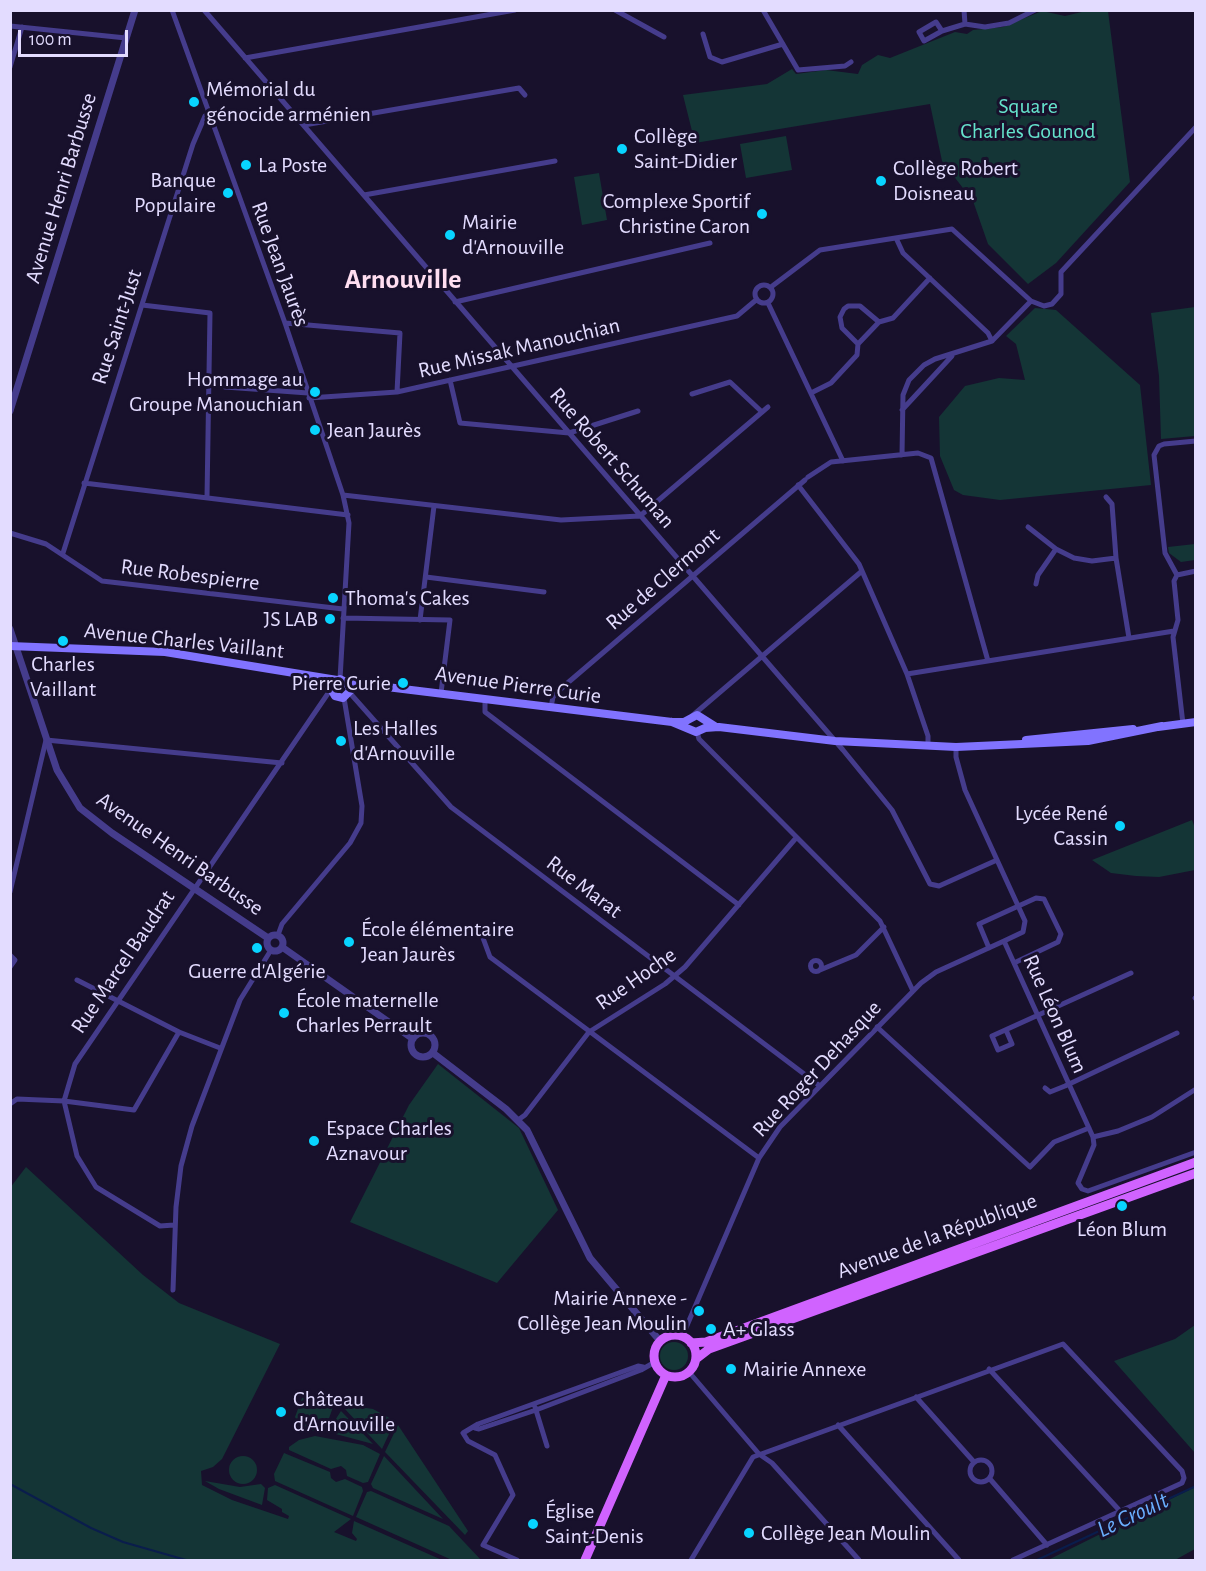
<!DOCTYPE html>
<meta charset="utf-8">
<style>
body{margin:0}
#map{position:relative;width:1206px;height:1571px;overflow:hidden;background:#18112c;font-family:"Alegreya Sans",sans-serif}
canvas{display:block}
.frame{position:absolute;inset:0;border:12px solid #e3dcff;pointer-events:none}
.scale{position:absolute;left:18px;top:30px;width:110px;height:27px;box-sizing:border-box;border:3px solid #e3dcff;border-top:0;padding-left:8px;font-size:18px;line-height:21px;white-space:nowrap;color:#e3dcff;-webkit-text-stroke:4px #18112c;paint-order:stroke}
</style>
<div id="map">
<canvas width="1206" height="1571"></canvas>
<div class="frame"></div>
<div class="scale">100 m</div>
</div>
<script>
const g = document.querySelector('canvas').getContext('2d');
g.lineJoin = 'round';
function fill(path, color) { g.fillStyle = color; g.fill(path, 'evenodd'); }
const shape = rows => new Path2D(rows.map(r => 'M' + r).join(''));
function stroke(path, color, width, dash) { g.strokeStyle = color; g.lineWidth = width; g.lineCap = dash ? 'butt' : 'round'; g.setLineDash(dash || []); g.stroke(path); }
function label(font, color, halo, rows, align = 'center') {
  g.font = font + ' "Alegreya Sans",sans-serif'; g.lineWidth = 6; g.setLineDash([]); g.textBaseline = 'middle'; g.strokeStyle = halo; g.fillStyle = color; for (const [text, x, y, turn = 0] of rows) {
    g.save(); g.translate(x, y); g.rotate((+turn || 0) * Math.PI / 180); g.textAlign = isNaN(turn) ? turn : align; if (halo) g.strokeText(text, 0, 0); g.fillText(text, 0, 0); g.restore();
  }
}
fill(shape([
 [1042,11,1065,16,1086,11,1108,11,1130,182,1056,263,1028,284,988,244,973,201,942,161,930,104,695,143,683,95,767,84,792,69,796,74,826,70,858,74,862,65,878,55,890,58,955,32,967,34,973,30,1003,27],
 [786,136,792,170,746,178,740,144],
 [599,173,607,220,582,225,574,177],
 [1195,307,1195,436,1161,439,1159,376,1151,313],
 [1035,308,1056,310,1140,385,1151,485,1000,500,963,495,954,490,940,456,939,417,965,386,999,378,1025,380,1016,344,1006,336],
 [1195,544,1195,560,1181,562,1169,553,1168,547],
 [1192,820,1195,828,1195,870,1159,877,1136,876,1111,873,1092,860],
 [438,1064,519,1128,558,1210,497,1283,350,1222,409,1105],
 [26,1167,143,1275,179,1303,280,1344,222,1459,213,1467,201,1471,202,1485,232,1500,288,1519,289,1516,282,1512,282,1509,267,1500,268,1488,275,1485,351,1519,334,1532,356,1541,357,1539,352,1533,354,1521,442,1560,11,1560,10,1188],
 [1195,1325,1195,1453,1114,1361,1175,1339],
 '660 1356a14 14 0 1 1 28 0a14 14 0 1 1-28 0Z',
 [308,1394,328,1401,333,1407,327,1424,317,1431,302,1429,295,1417,302,1398],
 [353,1406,373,1409,395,1421,382,1449,345,1409],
 [341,1411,373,1444,332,1433,330,1428],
 [398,1425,468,1531,465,1535,385,1452],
 [315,1436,363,1445,380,1454,368,1482,363,1483,347,1476,346,1470,341,1466,331,1469,289,1450,289,1447,299,1440],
 [284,1453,330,1472,331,1478,336,1482,345,1479,362,1487,363,1491,353,1516,275,1481,274,1474],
 '229 1470a14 14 0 1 1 28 0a14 14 0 1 1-28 0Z',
 [384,1456,443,1519,373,1488,371,1484],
 [205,1481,240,1487,261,1484,265,1488,262,1505,219,1489],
 [1195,1487,1195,1549,1175,1560,1048,1560],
 [371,1491,449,1526,481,1560,452,1560,356,1517,367,1492]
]), '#143536');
stroke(shape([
 [10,1484,91,1528,123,1542,186,1560],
 [1037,1560,1196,1486]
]), '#0a1d4c', 2);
stroke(shape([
 [172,10,285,323,343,495,349,523,340,679],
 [204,10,843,750,892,810,930,884,939,886,997,860],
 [615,10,664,37],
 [763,10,798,70,845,66,851,62],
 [964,10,965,24],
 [10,26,126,38],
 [942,31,936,22,919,32,924,41,942,31,965,24,985,27,1009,23,1035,10],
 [703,34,710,57,722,62,783,44],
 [245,58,515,10],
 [10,67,22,27],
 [304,125,519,88,525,95],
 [364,195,555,161],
 [896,238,903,253,988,333,992,341],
 '755 294a9 9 0 1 1 18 0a9 9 0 1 1-18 0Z',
 [771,287,820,250,952,229,1031,301,1044,306,1052,304,1061,294,1061,272,1196,127],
 [455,302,710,243],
 [768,303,843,461],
 [142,305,210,313,207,497],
 [879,322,893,318,930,278],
 [285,323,400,333,397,392],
 [858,344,842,328,840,317,844,309,848,306,860,306,879,322],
 [450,380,460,423,569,433,638,411],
 [225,387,308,393],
 [811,393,831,383,857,355,858,344,879,322],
 [692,394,730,382,762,412],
 [309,398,397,392,737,316,756,300],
 [902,410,952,356],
 [902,455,903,395,909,380,924,365,935,359,992,341,1031,301],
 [808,477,831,462,918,453,931,458,988,661],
 [84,483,348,515],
 [798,485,859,564,907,674,928,736,928,745],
 [343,495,561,520,640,516,768,407],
 [1106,497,1112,504,1116,558,1129,638],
 [1028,527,1056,549,1074,558,1092,561,1116,558],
 [10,533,46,544,102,581,343,609],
 [63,553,193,144,205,116,209,115],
 [1177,575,1165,553,1154,455,1159,446,1164,444,1196,441],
 [1177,575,1174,581,1178,620,1173,637,1183,724],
 [1177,575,1196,571],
 [426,577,544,592],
 [1036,584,1038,575,1056,549],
 [343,618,450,620,441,693],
 [420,620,434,506],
 [907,674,1174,631],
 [349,692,451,807,820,1086],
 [485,699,485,712,739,905],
 [551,707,553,697,564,686,805,480],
 [692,716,862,571],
 [697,732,699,739,880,921,913,991],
 [956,747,956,757,965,790,1025,921,1023,932,1004,941,1093,1137,1094,1145,1078,1183,1082,1189,1088,1191,1196,1152],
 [10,892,46,740,282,763],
 [278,935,282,924,350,843,361,823,362,806,344,698],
 [483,938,490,957,759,1158],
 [989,948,979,924,1036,898,1044,899,1061,934,1058,942,1014,963],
 [10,955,15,960,10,967],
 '810.5 966a5.5 5.5 0 1 1 11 0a5.5 5.5 0 1 1-11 0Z',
 [820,970,856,955,884,927],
 [77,980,179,1032,220,1048],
 [1195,998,1196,999],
 [877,1027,1030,1167,1054,1142,1089,1128],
 [1006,1030,1012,1044,998,1050,992,1036,1131,973],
 [1045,1088,1050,1092,1065,1086,1177,1033],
 [10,1104,17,1099,64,1101,134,1110,179,1032],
 [518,1120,525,1115,589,1032,665,984,685,967,796,838],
 [1093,1137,1118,1131,1152,1117,1196,1089],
 [174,1225,160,1226,96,1187,77,1156,64,1101,75,1064,331,689],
 [173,1290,176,1207,181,1166,192,1126,240,1000,271,950],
 [682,1337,759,1158,780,1127,921,983,936,972,1004,941],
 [989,1369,1120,1511],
 [689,1372,759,1454,772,1463,859,1560],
 [916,1397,974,1462],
 [535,1407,547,1446],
 [838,1425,959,1560],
 [475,1428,479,1429,536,1410,641,1370,655,1362],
 '970 1471a11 11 0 1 1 22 0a11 11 0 1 1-22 0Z',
 [990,1479,1047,1545],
 [517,1560,483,1545,513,1495,495,1455,468,1441,463,1433,478,1424,638,1366,643,1367],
 [691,1560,753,1457,1063,1344,1182,1471,1184,1478,1182,1483,1013,1560]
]), '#453c8c', 5);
stroke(shape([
 [10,411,135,10],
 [10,629,57,770,80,808,112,833,268,938],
 '267 943a8 8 0 1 1 16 0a8 8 0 1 1-16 0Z',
 [282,947,413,1039],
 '411 1045a12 12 0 1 1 24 0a12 12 0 1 1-24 0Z',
 [433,1053,506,1109,527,1130,590,1258,660,1341]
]), '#453c8c', 7);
stroke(shape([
 [10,646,165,652,337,680],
 [346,682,672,722,684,722,697,715,716,727],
 [350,689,346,682,340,679,334,682,331,689,335,696,343,698,357,684],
 [672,722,696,732,705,728,719,727,835,741,956,747,1088,741,1162,726],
 [1158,727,1196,722],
 [1026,740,1133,729]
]), '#8173ff', 8);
stroke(shape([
 '654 1356a21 21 0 1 1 42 0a21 21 0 1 1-42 0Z',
 [691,1343,706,1342,1196,1162],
 [696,1359,709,1349,1196,1173],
 [585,1560,666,1375]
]), '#d063ff', 9);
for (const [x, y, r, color] of [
 [194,102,6,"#08d4ff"],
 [622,149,6,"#08d4ff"],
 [246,165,6,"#08d4ff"],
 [881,181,6,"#08d4ff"],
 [228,193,6,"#08d4ff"],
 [762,214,6,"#08d4ff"],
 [450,235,6,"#08d4ff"],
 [315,392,6,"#08d4ff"],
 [315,430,6,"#08d4ff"],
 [333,598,6,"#08d4ff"],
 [330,619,6,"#08d4ff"],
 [63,641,6,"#08d4ff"],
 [403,683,6,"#08d4ff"],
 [341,741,6,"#08d4ff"],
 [1120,826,6,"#08d4ff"],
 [349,942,6,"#08d4ff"],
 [257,948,6,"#08d4ff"],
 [284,1013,6,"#08d4ff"],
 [314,1141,6,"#08d4ff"],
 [1122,1206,6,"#08d4ff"],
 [699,1311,6,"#08d4ff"],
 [711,1329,6,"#08d4ff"],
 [731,1369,6,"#08d4ff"],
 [281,1412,6,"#08d4ff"],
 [533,1524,6,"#08d4ff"],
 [749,1533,6,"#08d4ff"]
]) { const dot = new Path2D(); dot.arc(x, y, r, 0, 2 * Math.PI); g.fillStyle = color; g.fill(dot); stroke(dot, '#18112c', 2); }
label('22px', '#e3dcff', '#18112c', [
 ["Mémorial du",206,89],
 ["génocide arménien",206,114],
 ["Collège",634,136],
 ["Saint-Didier",634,161],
 ["La Poste",258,165],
 ["Collège Robert",893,168],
 ["Doisneau",893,193],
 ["Banque",216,180,"right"],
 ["Populaire",216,205,"right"],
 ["Complexe Sportif",750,201,"right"],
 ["Christine Caron",750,226,"right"],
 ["Mairie",462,222],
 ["d'Arnouville",462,247],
 ["Hommage au",303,379,"right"],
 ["Groupe Manouchian",303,404,"right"],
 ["Jean Jaurès",327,430],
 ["Thoma's Cakes",345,598],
 ["JS LAB",318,619,"right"],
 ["Charles",63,664,"center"],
 ["Vaillant",63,689,"center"],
 ["Pierre Curie",391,683,"right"],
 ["Les Halles",353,728],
 ["d'Arnouville",353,753],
 ["Lycée René",1108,813,"right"],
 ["Cassin",1108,838,"right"],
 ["École élémentaire",361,929],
 ["Jean Jaurès",361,954],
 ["Guerre d'Algérie",257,971,"center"],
 ["École maternelle",296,1000],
 ["Charles Perrault",296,1025],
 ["Espace Charles",326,1128],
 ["Aznavour",326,1153],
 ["Léon Blum",1122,1229,"center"],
 ["Mairie Annexe -",687,1298,"right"],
 ["Collège Jean Moulin",687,1323,"right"],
 ["A+ Glass",723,1329],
 ["Mairie Annexe",743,1369],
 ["Château",293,1399],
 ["d'Arnouville",293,1424],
 ["Église",545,1511],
 ["Saint-Denis",545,1536],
 ["Collège Jean Moulin",761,1533]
], 'left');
label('22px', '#65e3cc', '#18112c', [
 ["Square",1028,106],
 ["Charles Gounod",1028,131]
]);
label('22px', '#e3dcff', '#18112c', [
 ["Avenue Henri Barbusse",61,188,-73],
 ["Rue Jean Jaurès",280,264,70],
 ["Rue Saint-Just",117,327,-72],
 ["Rue Missak Manouchian",519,348,-13],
 ["Rue Robert Schuman",612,458,49],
 ["Rue Robespierre",190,575,7],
 ["Rue de Clermont",663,579,-41],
 ["Avenue Charles Vaillant",184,641,6],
 ["Avenue Pierre Curie",518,685,8],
 ["Avenue Henri Barbusse",180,854,35],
 ["Rue Marat",584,887,37],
 ["Rue Marcel Baudrat",123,962,-56],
 ["Rue Hoche",636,979,-35],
 ["Rue Léon Blum",1055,1014,66],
 ["Rue Roger Dehasque",817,1069,-47],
 ["Avenue de la République",937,1236,-20]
]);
label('italic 24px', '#6aafff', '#18112c', [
 ["Le Croult",1133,1515,-25]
]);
label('bold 28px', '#ffdef1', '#18112c', [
 ["Arnouville",403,280]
]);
</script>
